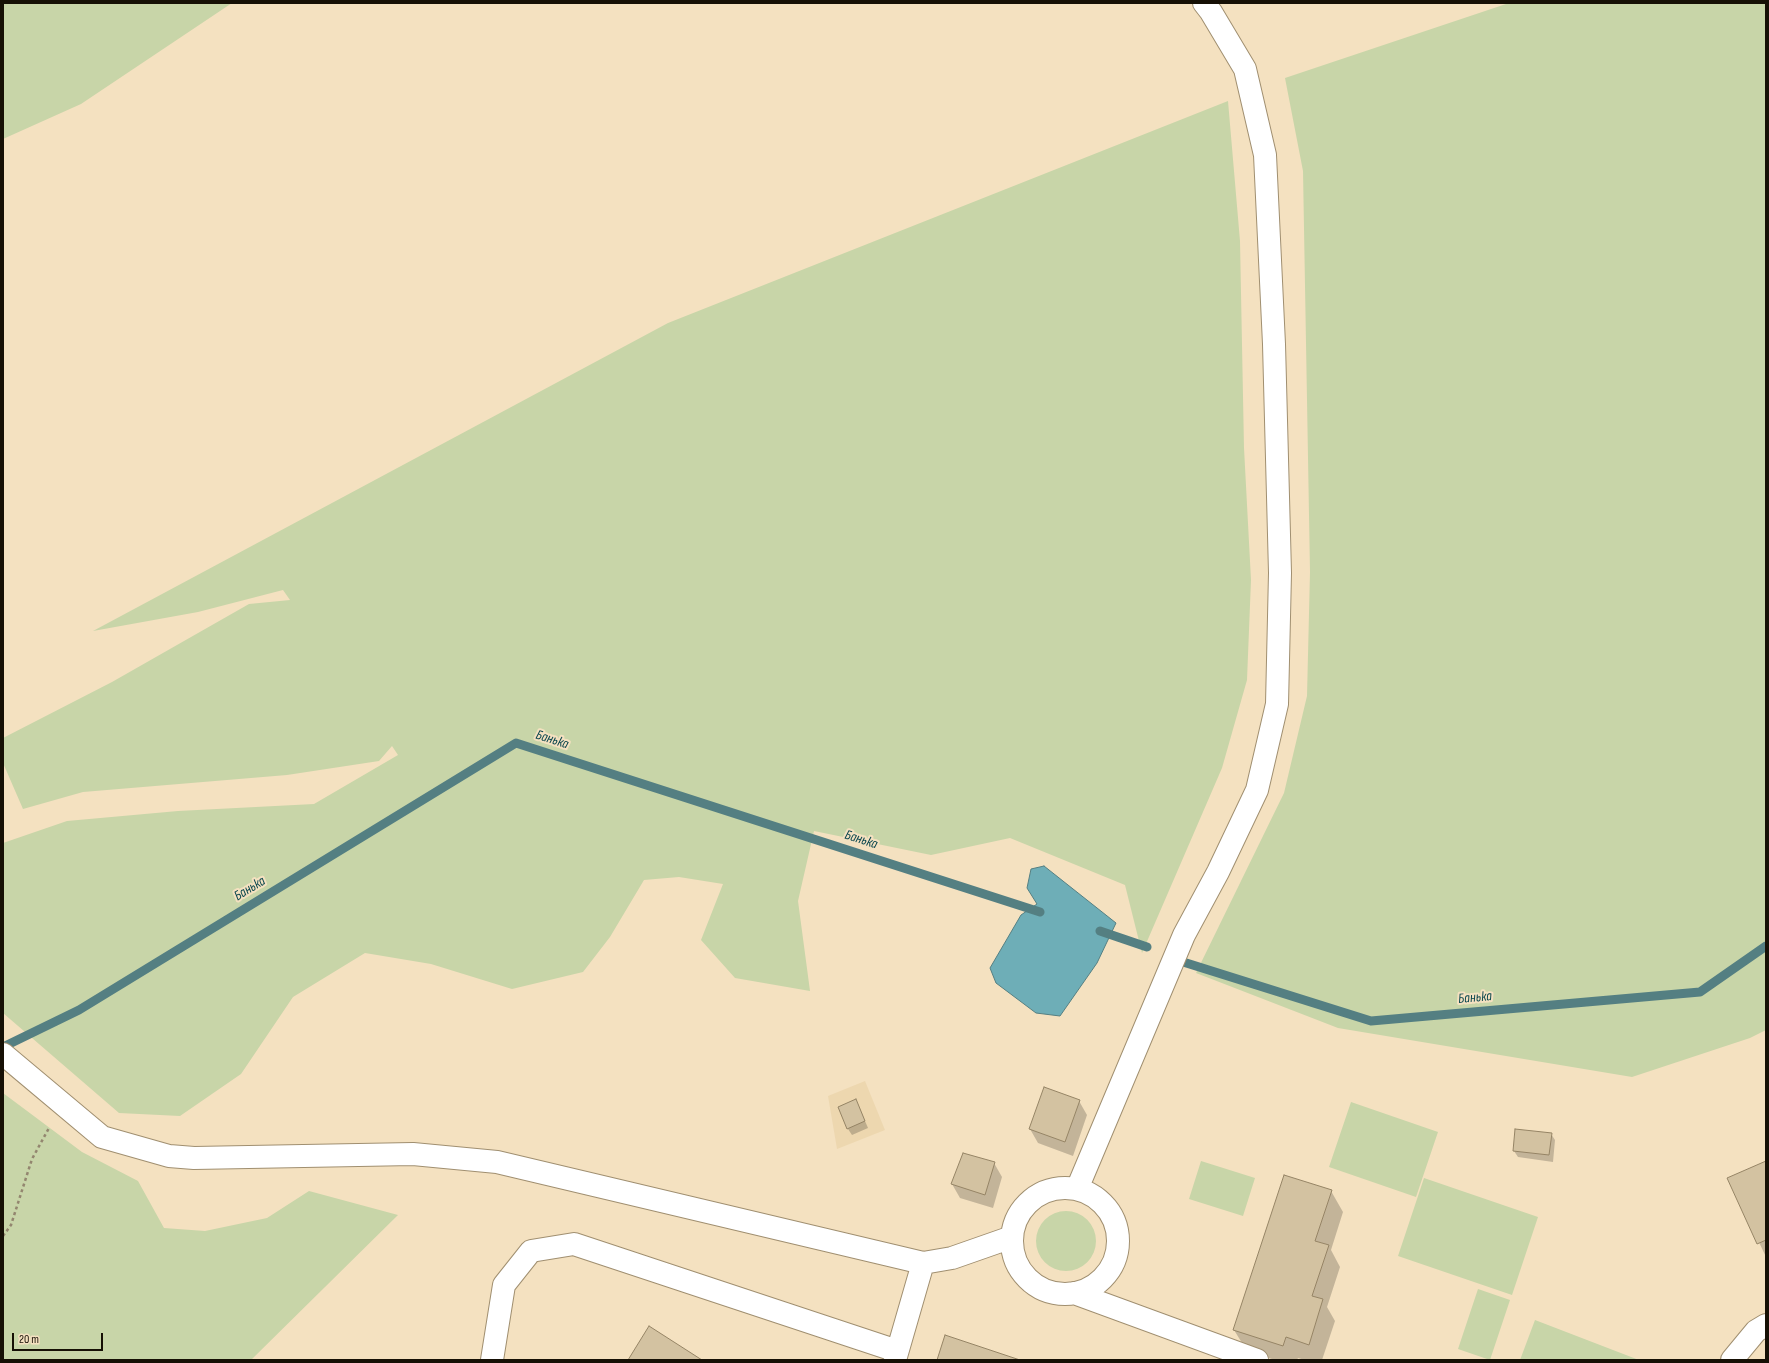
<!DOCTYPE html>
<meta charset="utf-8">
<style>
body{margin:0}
#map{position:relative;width:1769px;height:1363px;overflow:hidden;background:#f4e1c0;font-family:"Sofia Sans Condensed",sans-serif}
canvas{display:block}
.frame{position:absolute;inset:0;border:4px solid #161005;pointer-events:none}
.scale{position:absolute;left:12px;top:1333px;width:91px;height:18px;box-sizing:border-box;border:2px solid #161005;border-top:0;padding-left:5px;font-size:12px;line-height:14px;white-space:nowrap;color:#161005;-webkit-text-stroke:3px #f4e1c0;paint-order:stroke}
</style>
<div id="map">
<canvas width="1769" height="1363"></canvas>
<div class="frame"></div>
<div class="scale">20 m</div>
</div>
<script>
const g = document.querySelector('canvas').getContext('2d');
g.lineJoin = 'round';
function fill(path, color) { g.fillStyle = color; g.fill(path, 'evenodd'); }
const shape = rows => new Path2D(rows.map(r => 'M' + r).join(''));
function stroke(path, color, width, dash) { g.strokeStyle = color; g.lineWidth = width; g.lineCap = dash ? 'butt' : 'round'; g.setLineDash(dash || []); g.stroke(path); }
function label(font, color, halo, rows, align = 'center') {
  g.font = font + ' "Sofia Sans Condensed",sans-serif'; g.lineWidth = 4; g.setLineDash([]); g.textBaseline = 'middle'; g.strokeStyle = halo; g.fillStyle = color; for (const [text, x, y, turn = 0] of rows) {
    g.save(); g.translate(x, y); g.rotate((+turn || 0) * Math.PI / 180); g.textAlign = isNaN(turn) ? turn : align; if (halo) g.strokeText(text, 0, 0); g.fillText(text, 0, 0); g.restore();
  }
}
fill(shape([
 [865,1081,885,1130,837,1149,828,1096]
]), '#edd7af');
fill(shape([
 [3,3,232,3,81,104,3,139],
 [1509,3,1766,3,1766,1030,1750,1038,1632,1077,1338,1028,1196,973,1284,793,1307,696,1310,572,1303,171,1285,78],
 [1228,101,1240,241,1244,448,1251,580,1247,680,1222,768,1142,953,1125,885,1010,838,931,855,814,831,798,901,810,991,735,978,701,940,723,884,679,877,644,880,610,937,583,972,512,989,431,964,365,953,293,997,241,1074,180,1116,119,1113,3,1013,3,843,67,821,178,811,314,804,398,755,392,746,379,761,287,775,83,792,23,809,3,763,3,738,112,682,249,604,290,600,283,590,198,612,93,631,668,323],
 [3,1093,82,1152,138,1181,164,1228,205,1231,267,1218,309,1191,398,1215,251,1360,3,1360],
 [1351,1102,1438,1132,1416,1197,1329,1167],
 [1201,1161,1255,1178,1243,1216,1189,1199],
 [1424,1178,1538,1217,1512,1295,1398,1256],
 '1036 1241a30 30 0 1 1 60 0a30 30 0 1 1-60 0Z',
 [1478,1289,1510,1300,1490,1360,1458,1349],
 [1535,1320,1639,1360,1520,1360]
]), '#c8d5a8');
const water = shape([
 [1044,866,1116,923,1097,963,1060,1016,1036,1013,996,983,990,968,1021,915,1037,904,1027,888,1031,869,1044,866]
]);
fill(water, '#6eaeb7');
stroke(water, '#547f82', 1);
fill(shape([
 [1079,1101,1087,1115,1073,1156,1038,1143,1030,1129],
 [859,1107,868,1128,852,1135,848,1129],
 [1551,1134,1555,1140,1553,1162,1518,1157,1514,1151],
 [1766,1162,1766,1257,1729,1179],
 [994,1163,1002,1177,993,1208,960,1198,952,1184],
 [1331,1191,1343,1212,1331,1250,1340,1267,1327,1307,1335,1321,1322,1360,1305,1360,1298,1358,1297,1360,1275,1360,1247,1351,1234,1330]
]), '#0003');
stroke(shape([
 [1100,931,1147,947],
 [1180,961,1371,1021,1700,992,1766,946],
 [3,1047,79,1010,516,743,1040,912]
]), '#547f82', 9);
const building = shape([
 [1044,1087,1080,1100,1065,1142,1029,1129,1044,1087],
 [856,1099,865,1121,847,1129,838,1107,856,1099],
 [1515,1129,1552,1133,1549,1155,1513,1151,1515,1129],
 [963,1153,995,1162,985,1195,951,1184,963,1153],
 [1766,1161,1766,1240,1757,1244,1727,1178,1766,1161],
 [1284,1175,1332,1190,1315,1241,1329,1245,1312,1296,1323,1299,1309,1345,1286,1337,1283,1346,1233,1330,1284,1175],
 [649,1326,702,1360,628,1360,649,1326],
 [945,1335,1020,1360,937,1360,945,1335]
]);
fill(building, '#d3c2a1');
stroke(building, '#958465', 1);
const minor = shape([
 [3,1054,102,1137,169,1156,194,1158,413,1154,497,1162,923,1263,895,1360],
 '1012 1241a53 53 0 1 1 106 0a53 53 0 1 1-106 0Z',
 [1077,1189,1184,935,1218,872,1257,790,1277,704,1280,573,1274,344,1265,155,1245,69,1211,12,1204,3],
 [923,1263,952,1258,1012,1237],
 [1074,1293,1257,1360],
 [492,1360,504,1285,531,1251,574,1244,897,1351],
 [1732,1360,1756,1331,1766,1325]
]);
stroke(minor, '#a08f70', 24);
stroke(shape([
 [3,1236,11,1225,32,1159,49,1128]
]), '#93866f', 2.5, [3, 3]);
stroke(minor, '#fff', 22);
label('italic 14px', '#07444c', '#f4e1c0', [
 ["Банька",552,740,18],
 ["Банька",861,840,18],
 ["Банька",250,889,-31],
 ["Банька",1475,998,-5]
]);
</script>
